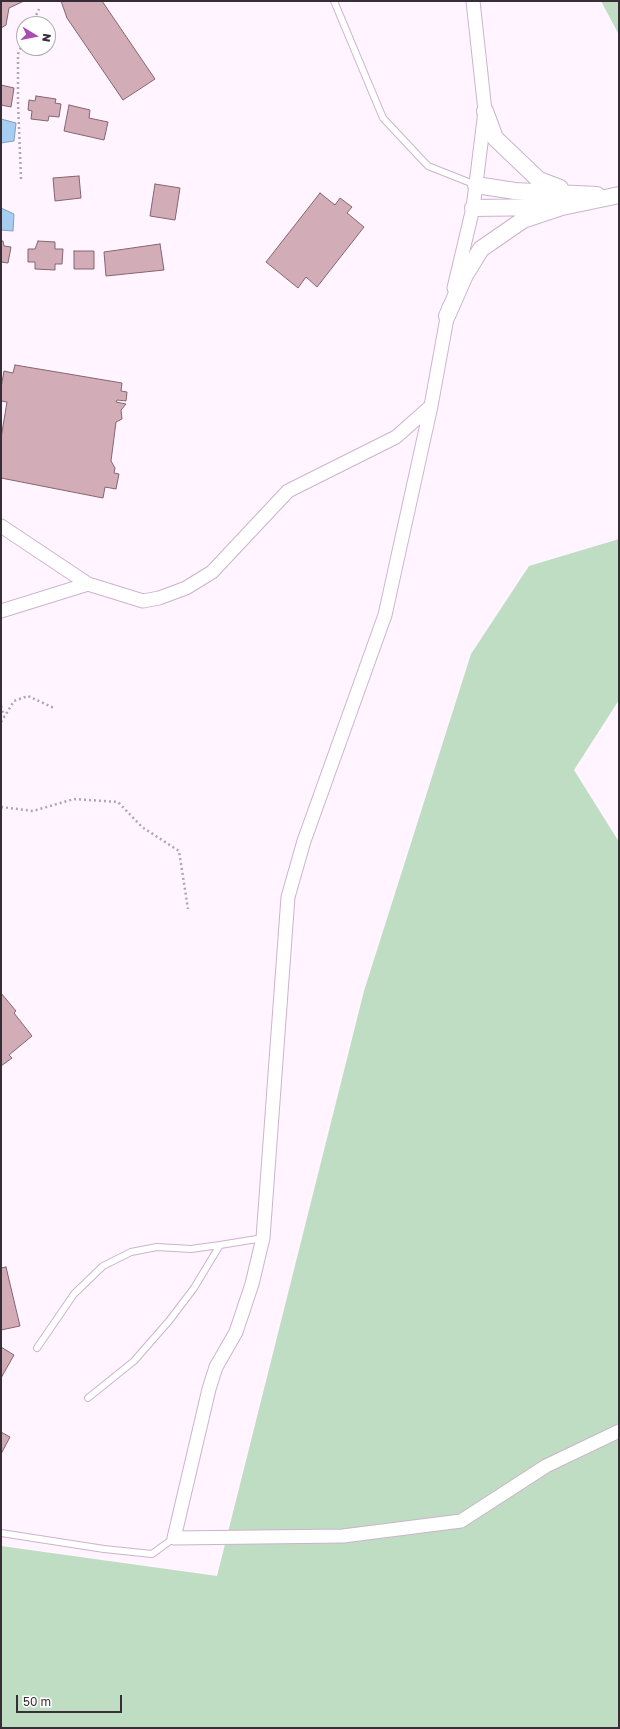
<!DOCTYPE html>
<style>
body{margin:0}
#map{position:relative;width:620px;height:1729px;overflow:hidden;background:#fff4ff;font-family:"Golos Text",sans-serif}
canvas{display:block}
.frame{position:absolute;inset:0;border:2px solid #372d37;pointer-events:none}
.north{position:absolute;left:16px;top:16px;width:40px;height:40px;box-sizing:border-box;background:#fff;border:1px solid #afabaf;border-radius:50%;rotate:100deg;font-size:11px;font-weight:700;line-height:16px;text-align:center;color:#372d37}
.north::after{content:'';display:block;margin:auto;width:14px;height:18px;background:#ab4cb5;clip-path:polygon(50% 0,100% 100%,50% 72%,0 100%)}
.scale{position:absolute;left:16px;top:1695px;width:106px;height:18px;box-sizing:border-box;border:2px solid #372d37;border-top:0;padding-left:5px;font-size:12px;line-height:14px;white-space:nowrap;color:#372d37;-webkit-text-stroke:3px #fff;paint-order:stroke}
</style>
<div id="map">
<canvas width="620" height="1729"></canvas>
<div class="frame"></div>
<div class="north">N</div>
<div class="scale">50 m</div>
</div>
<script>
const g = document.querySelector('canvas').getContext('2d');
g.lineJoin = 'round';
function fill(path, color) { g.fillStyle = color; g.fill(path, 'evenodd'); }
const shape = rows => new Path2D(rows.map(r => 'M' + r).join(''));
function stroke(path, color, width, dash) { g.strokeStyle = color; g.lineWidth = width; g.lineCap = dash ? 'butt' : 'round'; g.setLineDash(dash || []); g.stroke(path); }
fill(shape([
 [601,1,619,1,619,35],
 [619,539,619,700,574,770,619,842,619,1728,1,1728,1,1546,217,1576,364,991,471,654,529,566]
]), '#bfddc2');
const water = shape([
 [1,119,16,123,14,141,1,143,1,119],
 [1,208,14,214,13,231,1,230,1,208]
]);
fill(water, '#a6cdf2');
stroke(water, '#859dba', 1);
const building = shape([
 [1,1,24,1,9,8,6,25,1,28,1,1],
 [61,1,102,1,155,79,123,100,67,18,61,1],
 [1,85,14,88,11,107,1,105,1,85],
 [36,96,56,99,55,103,61,104,59,117,49,116,48,121,31,119,32,111,28,110,29,100,35,101,36,96],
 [69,105,90,110,89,118,108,122,104,140,64,131,69,105],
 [79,176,81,198,55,201,53,178,79,176],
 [155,184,180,188,175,220,150,216,155,184],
 [320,193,335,205,340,198,352,207,347,213,364,227,317,287,306,277,298,288,266,262,320,193],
 [1,241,3,241,4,246,11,247,8,263,1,262,1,241],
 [38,241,55,242,55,249,63,249,62,264,55,264,55,270,35,269,35,262,28,262,28,249,35,249,38,241],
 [160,244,164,270,106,276,104,252,160,244],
 [74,251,94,251,94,269,74,269,74,251],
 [15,365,122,383,121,391,127,392,126,401,117,400,116,402,126,404,121,410,122,419,116,422,111,461,115,468,114,473,119,474,116,489,105,487,103,498,1,478,1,438,7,402,1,401,1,388,4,371,13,373,15,365],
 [1,993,16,1011,14,1013,32,1036,9,1055,12,1058,1,1066,1,993],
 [6,1267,20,1326,1,1330,1,1268,6,1267],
 [1,1347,14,1355,1,1378,1,1347],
 [1,1432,10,1437,1,1454,1,1432]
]);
fill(building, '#d2acb7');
stroke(building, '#86646e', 1);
const service = shape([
 [334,1,383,118,428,166,476,185],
 [220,1245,263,1238],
 [37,1348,74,1294,103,1266,131,1252,157,1247,191,1249,220,1245,194,1288,169,1321,134,1361,88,1398],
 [1,1533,104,1549,152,1554,174,1538]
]);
const minor = shape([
 [454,288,473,208,485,111,473,1],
 [449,307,431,406,385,615,304,841,288,897,263,1238,252,1284,236,1332,216,1367,209,1389,174,1538,343,1536,461,1521,546,1466,619,1431],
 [1,526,88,584,143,601,159,598,186,588,212,572,288,491,396,437,431,406],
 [1,611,88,584]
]);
const tertiary = shape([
 [485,111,495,138,539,180,560,188],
 [476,185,515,191,597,195],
 [473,208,550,207],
 [447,316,465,275,481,249,523,220,562,207,619,195]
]);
stroke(service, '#ccb3cd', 8);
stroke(minor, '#ccb3cd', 15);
stroke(tertiary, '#ccb3cd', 18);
stroke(shape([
 [32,24,39,9],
 [21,179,18,103,18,54,24,40],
 [1,706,4,716],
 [1,722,14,701,28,696,54,708],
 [1,807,33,811,74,799,118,802,142,827,179,851,188,909]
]), '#afa5af', 2.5, [2, 3]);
stroke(service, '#fff', 6);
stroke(minor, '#fff', 13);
stroke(tertiary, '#fff', 16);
</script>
